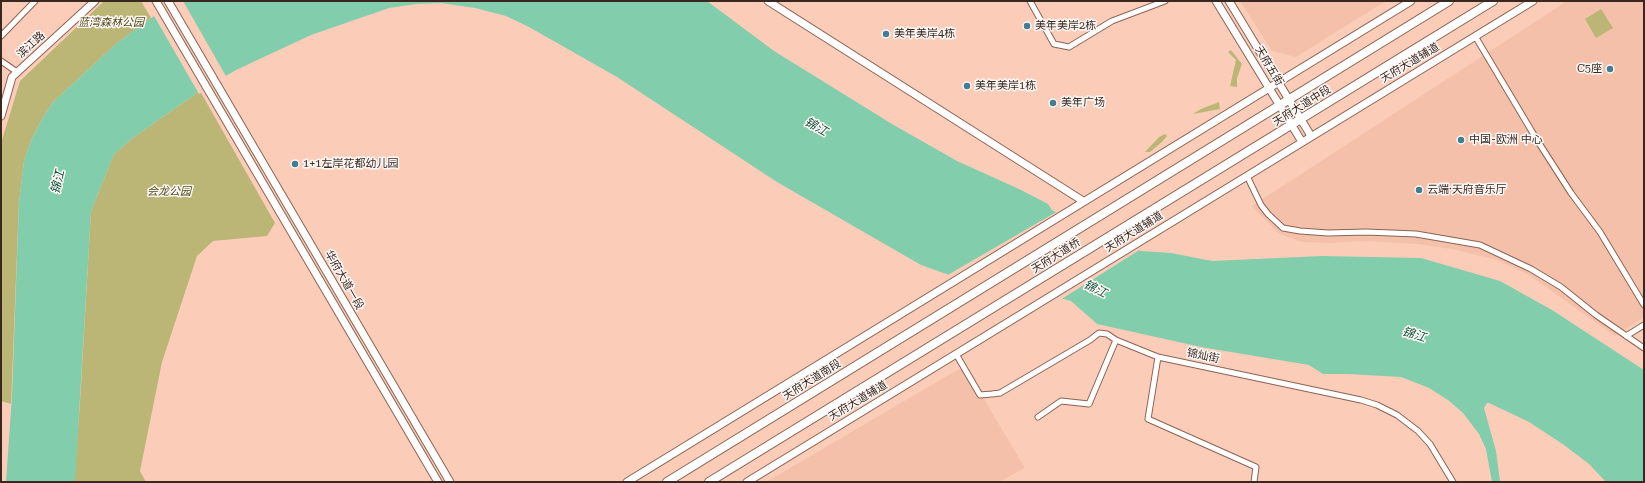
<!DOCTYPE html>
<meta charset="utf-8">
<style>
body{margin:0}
#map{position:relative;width:1645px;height:483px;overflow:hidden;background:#fbcdb9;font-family:"Roboto Serif",serif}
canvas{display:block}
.frame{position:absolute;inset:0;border:2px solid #392820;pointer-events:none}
</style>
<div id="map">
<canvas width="1645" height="483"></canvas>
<div class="frame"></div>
</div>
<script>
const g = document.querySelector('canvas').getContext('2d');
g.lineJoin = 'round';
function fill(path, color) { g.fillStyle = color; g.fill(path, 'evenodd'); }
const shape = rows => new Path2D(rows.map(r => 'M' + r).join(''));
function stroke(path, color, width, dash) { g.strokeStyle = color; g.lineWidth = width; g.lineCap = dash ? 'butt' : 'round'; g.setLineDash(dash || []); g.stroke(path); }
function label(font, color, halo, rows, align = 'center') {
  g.font = font + ' "Roboto Serif","Noto Sans SC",serif'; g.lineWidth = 3; g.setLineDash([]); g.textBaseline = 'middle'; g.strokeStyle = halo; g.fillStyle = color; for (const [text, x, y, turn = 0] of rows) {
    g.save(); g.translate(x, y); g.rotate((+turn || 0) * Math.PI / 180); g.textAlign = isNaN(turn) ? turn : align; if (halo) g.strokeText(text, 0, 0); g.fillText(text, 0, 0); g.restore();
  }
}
fill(shape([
 [1240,1,1386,1,1296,57,1272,51],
 [1567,1,1644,1,1644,317,1615,336,1529,275,1497,260,1457,250,1418,244,1363,241,1330,243,1301,242,1278,233,1252,206],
 [964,366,1025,468,999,482,766,482]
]), '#f4c0aa');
fill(shape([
 [104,1,141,1,151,18,117,43,53,102,43,117,32,138,24,161,19,202,11,404,1,401,1,143,20,81],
 [1601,9,1613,28,1596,38,1585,19],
 [1231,50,1242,64,1237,78,1237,87,1230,86,1236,60,1228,52],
 [200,91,275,223,267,236,213,241,197,256,162,362,140,471,146,482,74,482,80,402,91,211,114,154,134,137],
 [1219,102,1220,109,1193,114,1201,109],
 [1165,134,1167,136,1162,142,1150,152,1145,152,1159,137]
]), '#bcb676');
fill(shape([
 [177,1,707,1,774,51,892,124,957,161,1019,189,1048,204,1052,210,1094,232,1141,251,1171,253,1212,261,1322,256,1421,258,1500,281,1552,310,1644,370,1644,482,1606,482,1589,464,1564,445,1529,422,1489,403,1487,403,1484,408,1496,451,1500,482,1492,482,1486,449,1479,434,1463,413,1448,400,1429,388,1401,377,1348,374,1323,374,1309,365,1201,347,1097,324,1071,301,1010,284,955,277,921,265,777,182,617,77,529,27,506,16,475,8,441,3,416,4,389,8,311,35,236,70,200,91,134,137,114,154,91,211,75,482,6,482,12,395,19,202,24,161,32,138,43,117,53,102,117,43,151,18]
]), '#82cdac');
fill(shape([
 [174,1,183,1,227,78,199,94,153,14],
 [1058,211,1095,230,1141,249,1060,300,1010,286,974,283,946,276]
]), '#fbcdb9');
const street = shape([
 [1030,1,1054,44,1069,47,1112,21,1165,1],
 [1,36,35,1],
 [1475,36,1537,140,1571,193,1600,232,1644,305],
 [1,61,17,72],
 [1247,176,1261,205,1268,214,1283,228,1300,231,1328,233,1366,232,1416,234,1480,245,1531,269,1561,287,1596,315,1644,348],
 [1626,336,1644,325],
 [956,354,980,395,992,394,1000,393,1090,340,1099,333,1107,334,1116,340,1158,357,1361,400,1377,405,1397,415,1418,431,1430,444,1453,482],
 [1158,357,1148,419,1256,467,1254,482],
 [1038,417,1061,401,1089,404,1116,340]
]);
const secondary = shape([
 [156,1,438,482],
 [168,1,450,482],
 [768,1,1083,201],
 [1216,1,1302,142],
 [1229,1,1311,136],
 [1,116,12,77,95,1],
 [627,482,1411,1],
 [747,482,1533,1]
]);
const primary = shape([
 [667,482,1449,1],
 [709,482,1493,1]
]);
stroke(street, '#8b6352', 7);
stroke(secondary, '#8b6352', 9);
stroke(primary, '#8b6352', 10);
stroke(street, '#fff', 5);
stroke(secondary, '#fff', 7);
stroke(primary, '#fff', 8);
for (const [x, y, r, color] of [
 [1027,26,4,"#417e94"],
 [886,34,4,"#417e94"],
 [1610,69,4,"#417e94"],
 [967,86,4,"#417e94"],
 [1053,103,4,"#417e94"],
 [1461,140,4,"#417e94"],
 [295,164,4,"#417e94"],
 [1419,190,4,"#417e94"]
]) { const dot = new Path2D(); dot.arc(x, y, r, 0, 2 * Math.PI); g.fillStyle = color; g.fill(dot); stroke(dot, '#fdf8f6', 1.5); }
label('italic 11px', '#514c18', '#fdf8f6', [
 ["蓝湾森林公园",111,23],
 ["会龙公园",169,192]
]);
label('11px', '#392820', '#fdf8f6', [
 ["美年美岸2栋",1035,26],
 ["美年美岸4栋",894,34],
 ["C5座",1602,69,"right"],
 ["美年美岸1栋",975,86],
 ["美年广场",1061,103],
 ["中国-欧洲 中心",1469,140],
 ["1+1左岸花都幼儿园",303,164],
 ["云端·天府音乐厅",1427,190]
], 'left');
label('11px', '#392820', '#fdf8f6', [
 ["滨江路",31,45,-42],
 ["天府大道辅道",1410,63,-31],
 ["天府五街",1269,66,59],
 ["天府大道中段",1302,106,-32],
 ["天府大道辅道",1134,232,-32],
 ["天府大道桥",1056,256,-32],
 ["华府大道一段",344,280,60],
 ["锦灿街",1203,356,12],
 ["天府大道南段",812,380,-32],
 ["天府大道辅道",858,401,-31]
]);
label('italic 12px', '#15513b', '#fdf8f6', [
 ["锦江",816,127,30],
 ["锦江",58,182,-77],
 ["锦江",1095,289,26],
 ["锦江",1414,335,17]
]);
</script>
